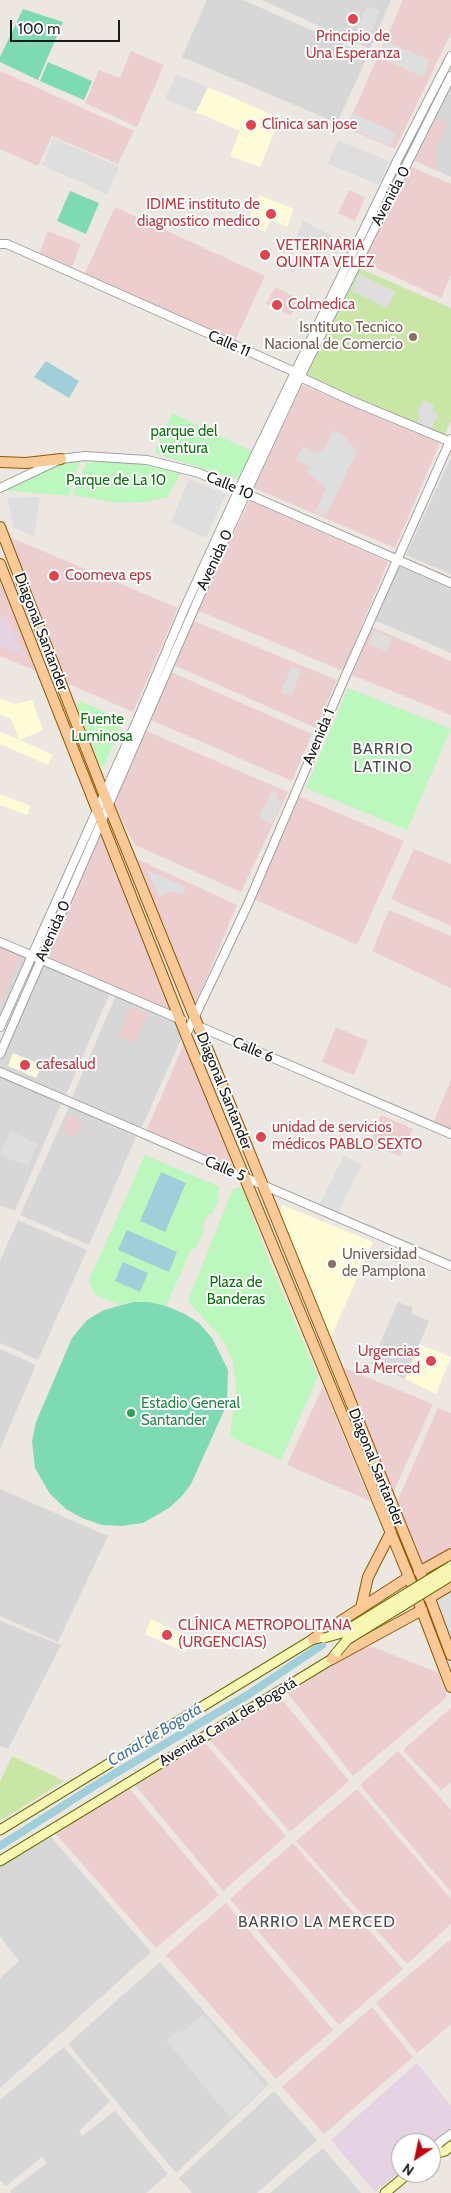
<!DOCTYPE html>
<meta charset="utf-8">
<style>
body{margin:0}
#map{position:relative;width:451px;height:2193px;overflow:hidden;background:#ece7e0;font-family:Cabin,sans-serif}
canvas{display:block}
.north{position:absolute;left:391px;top:2133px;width:50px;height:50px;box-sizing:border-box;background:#fff;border:1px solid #a3a3a3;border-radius:50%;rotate:214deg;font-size:14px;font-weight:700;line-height:20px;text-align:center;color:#1a1a1a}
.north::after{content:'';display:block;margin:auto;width:18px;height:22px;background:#c0050e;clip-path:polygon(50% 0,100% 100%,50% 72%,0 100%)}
.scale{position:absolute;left:10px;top:20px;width:110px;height:22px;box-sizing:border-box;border:2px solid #1a1a1a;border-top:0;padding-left:6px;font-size:15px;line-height:18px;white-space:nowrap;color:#1a1a1a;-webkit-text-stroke:4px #fff;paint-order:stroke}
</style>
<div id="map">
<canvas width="451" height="2193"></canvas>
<div class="north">N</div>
<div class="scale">100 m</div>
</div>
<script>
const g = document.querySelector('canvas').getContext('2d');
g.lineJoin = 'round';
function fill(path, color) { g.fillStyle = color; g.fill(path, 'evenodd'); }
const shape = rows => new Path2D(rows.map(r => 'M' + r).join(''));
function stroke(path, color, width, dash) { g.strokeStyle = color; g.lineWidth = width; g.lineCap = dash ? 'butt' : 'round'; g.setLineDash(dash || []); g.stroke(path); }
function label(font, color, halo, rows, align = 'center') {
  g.font = font + ' Cabin,sans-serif'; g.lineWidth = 4; g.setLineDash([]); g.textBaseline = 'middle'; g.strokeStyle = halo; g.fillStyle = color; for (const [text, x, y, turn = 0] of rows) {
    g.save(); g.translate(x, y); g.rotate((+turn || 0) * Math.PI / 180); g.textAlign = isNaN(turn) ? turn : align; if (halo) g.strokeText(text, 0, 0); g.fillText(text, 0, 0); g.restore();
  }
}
fill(shape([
 [207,0,243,0,368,55,337,123,182,57],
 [262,0,391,0,370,49],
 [451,81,451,177,413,160],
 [451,457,451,574,406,555],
 [395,561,451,585,451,653,372,619],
 [0,942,27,954,0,1018],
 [42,961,110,993,65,1097,0,1069,0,1058],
 [116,995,177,1021,182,1037,141,1129,71,1100],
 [0,1076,61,1104,15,1211,0,1205],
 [69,1107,136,1137,89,1245,20,1215],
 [18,1220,87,1250,38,1360,0,1343,0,1261],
 [398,1302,413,1308,411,1313,429,1321,405,1379,371,1364],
 [0,1349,36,1365,0,1449],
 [0,1489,108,1536,58,1642,0,1616],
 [0,1621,61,1645,8,1749,0,1746],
 [51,1837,151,1952,0,2088,0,1978,19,1961,0,1936,0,1866],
 [160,1962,269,2084,176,2173,68,2044],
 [64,2047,110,2101,79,2131,82,2136,115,2111,168,2174,146,2193,11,2193,10,2191,47,2163,42,2157,6,2186,0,2180,0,2100],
 [274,2091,317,2140,257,2193,192,2193,179,2178],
 [323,2148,361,2193,270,2193]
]), '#d8d7d7');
fill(shape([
 [403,0,451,0,451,33,395,149,346,128],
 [131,51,164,65,137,127,85,103,99,70,120,78],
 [0,71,134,131,118,164,52,136,38,166,0,149],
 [432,116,448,123,434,153,438,171,413,160],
 [409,166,451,184,451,275,441,298,363,262],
 [349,190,365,197,355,221,338,213],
 [115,207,265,276,234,343,84,275],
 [48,231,81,244,72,267,39,254],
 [275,287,299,299,291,315,266,304],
 [302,385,440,443,395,548,254,488],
 [250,500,388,562,343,671,197,610],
 [7,536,178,608,133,712,62,681],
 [0,579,39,672,0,656],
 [194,621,337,680,316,728,174,665],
 [372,627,451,661,451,715,352,675],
 [171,672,312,734,292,781,151,720],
 [146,731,288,792,241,892,135,845,114,804],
 [298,796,404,841,357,945,254,899],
 [101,824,175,1014,45,956],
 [414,849,451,864,451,926,391,899],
 [137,859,237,905,194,1008],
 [389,910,451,936,451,988,372,951],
 [0,948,20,956,0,1005],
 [130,1006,148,1014,135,1043,118,1036],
 [336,1027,368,1041,354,1075,322,1062],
 [185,1041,238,1173,146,1132],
 [451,1080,451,1131,433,1123],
 [69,1115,83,1122,76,1138,62,1132],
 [381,1115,413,1129,400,1156,369,1145],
 [337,1365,433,1404,390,1500],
 [323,1386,370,1501,287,1465],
 [438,1408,451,1413,451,1549,422,1568,395,1507],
 [373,1647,439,1673,447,1697,353,1776,287,1692,351,1648],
 [280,1697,349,1781,290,1832,210,1740],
 [451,1708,451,1783,441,1790,404,1751,405,1748],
 [205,1743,286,1836,223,1891,135,1785],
 [398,1751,451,1810,451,1892,360,1785],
 [129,1788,219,1895,156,1948,55,1833],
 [357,1789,451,1899,451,1924,407,1964,296,1841],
 [293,1843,403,1969,339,2025,230,1899],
 [226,1903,333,2030,276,2079,166,1955],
 [451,1939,451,2024,417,2053,376,2003],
 [372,2007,413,2057,324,2134,282,2087]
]), '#edcecf');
fill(shape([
 [5,615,24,657,0,646,0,617],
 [417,2063,451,2106,451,2132,431,2147,431,2143,401,2143,401,2171,375,2192,331,2140]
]), '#e5d2e2');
fill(shape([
 [208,87,280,118,260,167,230,156,240,131,196,112],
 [259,195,294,209,287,227,271,219,265,232,247,223],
 [0,698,15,704,32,700,43,730,20,740,53,755,48,765,0,744,0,732,19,739,11,719,0,714],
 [0,794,31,806,27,815,0,805],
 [13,1053,42,1065,36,1078,8,1066],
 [282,1205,373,1242,331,1337,309,1287,280,1213],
 [419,1344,451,1357,436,1394,405,1379],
 [151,1619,191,1638,185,1652,145,1634]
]), '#fefcd7');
fill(shape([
 [356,267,451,308,451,421,443,438,304,375],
 [12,1756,64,1781,0,1821,0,1782]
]), '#c9e6a6');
fill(shape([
 [172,413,253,452,238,480,154,453],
 [80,461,69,496,2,490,40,470],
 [103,461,145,463,181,472,168,497,144,502,118,503,73,495,86,463],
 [348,688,451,729,407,830,306,788],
 [80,701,123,720,104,767,100,765,77,708,77,704],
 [145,1155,220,1187,217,1194,220,1196,212,1215,208,1214,202,1227,205,1228,196,1249,192,1248,166,1306,149,1302,133,1302,119,1305,95,1295,89,1280],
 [242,1187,266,1253,318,1377,281,1460,230,1437,236,1386,233,1363,225,1343,188,1301,233,1189]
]), '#bcf7bd');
fill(shape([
 [23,9,63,22,38,80,0,62,0,57],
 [48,62,92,81,84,100,40,81],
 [70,191,99,203,86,234,57,221],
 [133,1302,149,1302,166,1306,183,1313,199,1323,212,1338,228,1370,227,1404,191,1484,182,1496,169,1508,143,1523,121,1526,102,1525,82,1518,66,1509,50,1494,35,1468,32,1441,36,1422,72,1338,87,1320,104,1310]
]), '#7edab2');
fill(shape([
 [367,6,380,11,367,43,354,37],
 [386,41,430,60,423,77,378,57],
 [176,74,208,87,196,112,165,99],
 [353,113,396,133,390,146,347,127],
 [53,138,119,167,107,194,42,165],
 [338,140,389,161,379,185,328,164],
 [303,221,332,236,328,244,339,250,337,254,297,235],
 [359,274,396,292,387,308,352,291],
 [423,400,434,405,432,411,438,414,431,429,417,423,420,416,417,414],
 [333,430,343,435,357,451,326,516,315,512,326,489,308,472,310,467,296,459,303,446,315,453,325,448],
 [189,479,226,494,206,538,171,522],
 [40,497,34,536,14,528,7,498],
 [374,630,392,638,386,651,368,644],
 [292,666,301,671,291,696,281,692],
 [272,791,278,794,276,799,282,801,272,824,258,818],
 [148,871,186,887,182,895,173,891,159,896],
 [10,1131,38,1144,28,1166,0,1155],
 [344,1155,362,1165,339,1211,320,1204],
 [451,1588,451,1652,432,1599],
 [203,2014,266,2087,230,2118,166,2040,178,2030,181,2033]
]), '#dedede');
fill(shape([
 [46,361,79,381,69,398,34,377],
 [161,1172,186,1183,165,1232,140,1221],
 [127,1230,177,1252,169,1272,118,1250],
 [123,1262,148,1273,140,1292,115,1281]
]), '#a0cfd9');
stroke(shape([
 [0,1846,99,1783,249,1694,322,1645]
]), '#a0cfd9', 8);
const tertiary = shape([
 [0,244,7,244,295,372,300,377,352,401,451,442],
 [0,488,61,459,85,456,147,460,199,473,451,583],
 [0,942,182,1020],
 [198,1026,451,1134],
 [0,1027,137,721,185,607,246,474,397,161,451,56],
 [186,1035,248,904,345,677,451,439],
 [0,1054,218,554,300,377,451,76],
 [0,1072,451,1266],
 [433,2153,439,2143,451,2134]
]);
const secondary = shape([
 [0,1830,313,1639,319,1638],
 [0,1861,332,1659,335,1654],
 [431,2155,445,2151,451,2146],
 [385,2193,409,2173]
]);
const primary = shape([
 [0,462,26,463,61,459],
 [0,527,104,794,423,1580,451,1655],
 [0,564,186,1035,409,1577,451,1687],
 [419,1572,451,1554],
 [429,1598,451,1585],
 [361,1608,368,1577,391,1532],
 [313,1639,409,1577],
 [332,1659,422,1610]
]);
stroke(tertiary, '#a1a1a1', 10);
stroke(secondary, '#666c07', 11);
stroke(primary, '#8d5904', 12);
stroke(tertiary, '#fff', 8);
stroke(secondary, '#f7f7b3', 9);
stroke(primary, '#f9ca98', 10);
const secondaryBridge = shape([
 [324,1638,342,1633,451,1566],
 [337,1652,347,1640,451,1576]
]);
stroke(secondaryBridge, '#666c07', 11, []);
stroke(secondaryBridge, '#f7f7b3', 9);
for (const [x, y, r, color] of [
 [353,19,6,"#e0444e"],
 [251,125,6,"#e0444e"],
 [271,214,6,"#e0444e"],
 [265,255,6,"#e0444e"],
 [277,305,6,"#e0444e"],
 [413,337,5,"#8d6e63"],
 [54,576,6,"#e0444e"],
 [25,1065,6,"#e0444e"],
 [261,1137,6,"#e0444e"],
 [332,1264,5,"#8d6e63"],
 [431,1361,6,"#e0444e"],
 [131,1413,5,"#2e9e5b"],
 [167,1635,6,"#e0444e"]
]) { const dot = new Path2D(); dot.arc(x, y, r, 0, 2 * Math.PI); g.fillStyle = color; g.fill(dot); stroke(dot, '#fff', 2); }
label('15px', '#be3a42', '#fff', [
 ["Principio de",353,37,"center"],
 ["Una Esperanza",353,54,"center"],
 ["Clínica san jose",262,125],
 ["IDIME instituto de",260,205,"right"],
 ["diagnostico medico",260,222,"right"],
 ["VETERINARIA",276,246],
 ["QUINTA VELEZ",276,263],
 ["Colmedica",288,305],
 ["Coomeva eps",65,576],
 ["cafesalud",36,1065],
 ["unidad de servicios",272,1128],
 ["médicos PABLO SEXTO",272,1145],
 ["Urgencias",420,1352,"right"],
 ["La Merced",420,1369,"right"],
 ["CLÍNICA METROPOLITANA",178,1626],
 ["(URGENCIAS)",178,1643]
], 'left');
label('15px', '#1a1a1a', '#fff', [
 ["Avenida 0",391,196,-62],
 ["Calle 11",229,344,24],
 ["Calle 10",230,486,23],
 ["Avenida 0",215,560,-65],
 ["Diagonal Santander",41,632,69],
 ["Avenida 1",319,737,-67],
 ["Avenida 0",53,931,-66],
 ["Calle 6",253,1050,23],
 ["Diagonal Santander",224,1091,68],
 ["Calle 5",225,1169,23],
 ["Diagonal Santander",376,1467,68],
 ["Avenida Canal de Bogotá",228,1722,-31]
]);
label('15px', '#785e54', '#fff', [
 ["Isntituto Tecnico",403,328],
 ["Nacional de Comercio",403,345],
 ["Universidad",342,1255,"left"],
 ["de Pamplona",342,1272,"left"]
], 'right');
label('15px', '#0d7311', '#fff', [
 ["parque del",184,432],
 ["ventura",184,449],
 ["Parque de La 10",116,481],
 ["Fuente",102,720],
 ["Luminosa",102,737],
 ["Plaza de",236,1283],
 ["Banderas",236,1300]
]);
label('15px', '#27864d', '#fff', [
 ["Estadio General",141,1404],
 ["Santander",141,1421]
], 'left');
g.letterSpacing = '1px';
label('16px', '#4d4d4d', '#fff', [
 ["BARRIO",383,749],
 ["LATINO",383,767],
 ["BARRIO LA MERCED",317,1922]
]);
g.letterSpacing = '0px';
label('italic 16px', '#47789f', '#fff', [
 ["Canal de Bogotá",155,1735,-31]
]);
</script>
